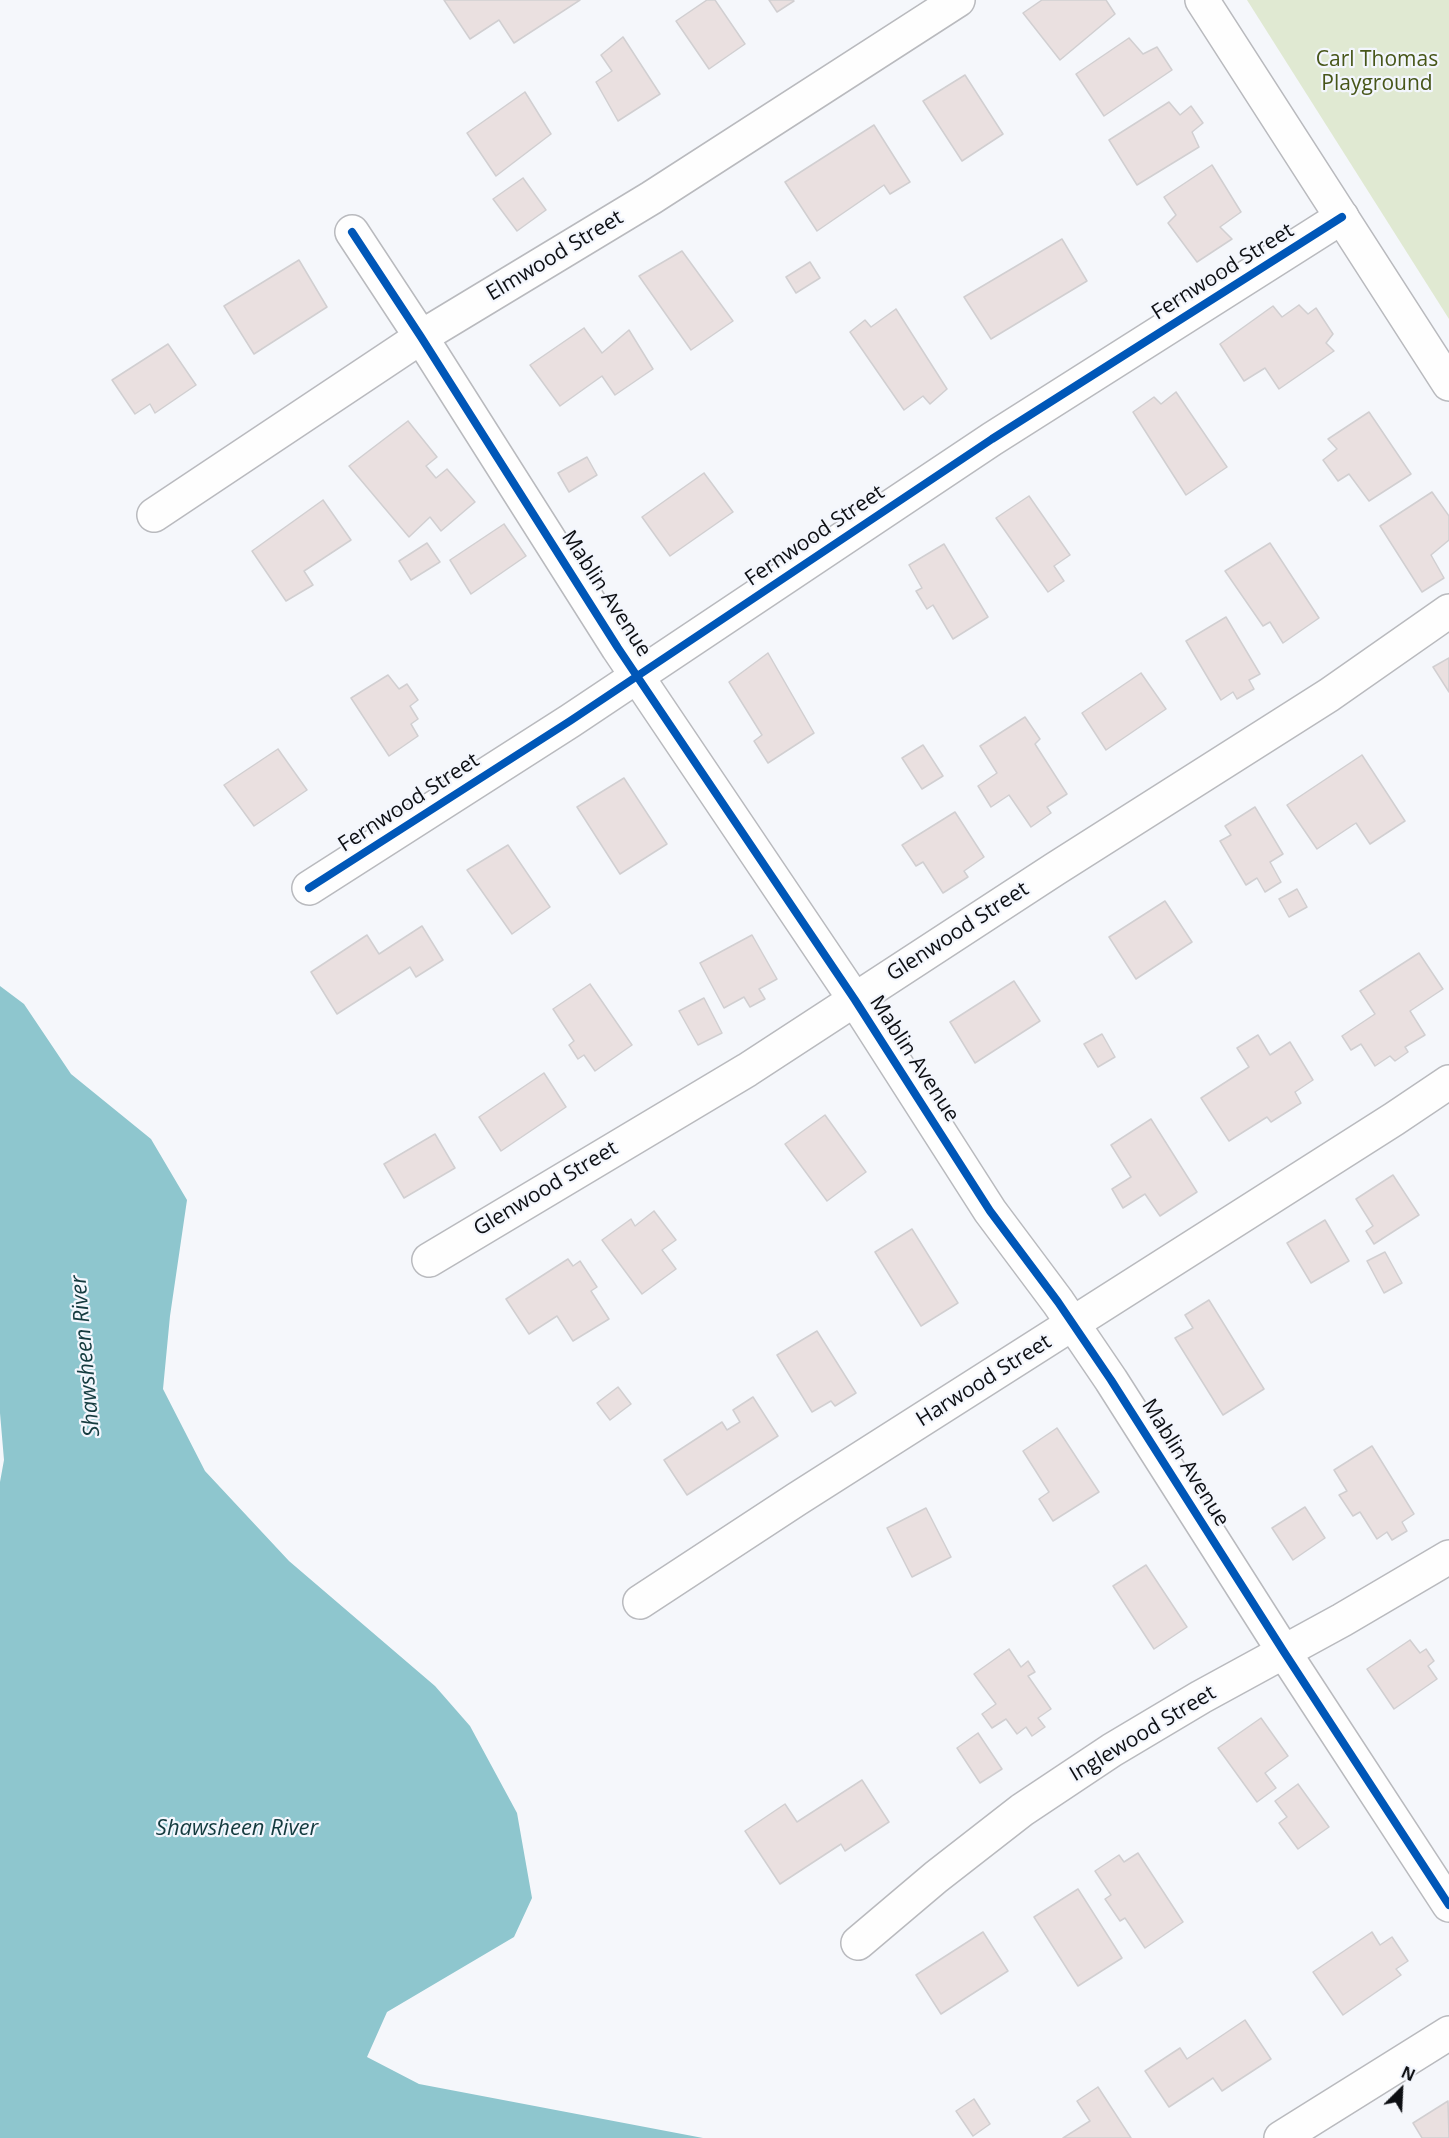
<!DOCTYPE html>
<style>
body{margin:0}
#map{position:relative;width:1449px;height:2138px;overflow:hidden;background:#f5f7fb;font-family:"Open Sans",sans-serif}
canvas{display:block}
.north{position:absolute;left:1371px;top:2060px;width:60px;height:60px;-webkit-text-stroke:4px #f3f6fd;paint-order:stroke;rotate:24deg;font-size:16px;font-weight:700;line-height:24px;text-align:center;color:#0d0f13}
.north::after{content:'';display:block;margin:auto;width:21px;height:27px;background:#0d0f13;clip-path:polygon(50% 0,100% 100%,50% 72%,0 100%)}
</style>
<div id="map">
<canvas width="1449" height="2138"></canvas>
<div class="north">N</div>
</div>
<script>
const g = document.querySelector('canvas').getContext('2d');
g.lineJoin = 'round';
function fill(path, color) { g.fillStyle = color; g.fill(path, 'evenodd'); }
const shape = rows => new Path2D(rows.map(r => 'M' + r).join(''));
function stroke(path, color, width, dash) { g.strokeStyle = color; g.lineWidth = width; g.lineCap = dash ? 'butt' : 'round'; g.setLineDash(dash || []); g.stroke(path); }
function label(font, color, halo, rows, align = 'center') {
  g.font = font + ' "Open Sans",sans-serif'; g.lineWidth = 4.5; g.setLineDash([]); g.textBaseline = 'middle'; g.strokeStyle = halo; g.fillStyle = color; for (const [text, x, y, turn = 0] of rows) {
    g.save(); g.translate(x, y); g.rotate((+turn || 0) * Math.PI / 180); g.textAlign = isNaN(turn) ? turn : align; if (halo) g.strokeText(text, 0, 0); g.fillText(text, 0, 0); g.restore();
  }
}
fill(shape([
 [1247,0,1449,0,1449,319]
]), '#e0e9d2');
fill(shape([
 [0,986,24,1004,71,1074,151,1139,187,1200,170,1316,163,1389,205,1471,289,1561,435,1686,470,1726,517,1813,532,1898,514,1937,387,2012,367,2057,419,2084,703,2138,0,2138,0,1482,4,1460,0,1413]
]), '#8ec6ce');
const building = shape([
 [444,0,580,0,514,43,499,20,470,39,444,0],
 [707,0,715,0,745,44,709,69,676,21,707,0],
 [769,0,793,0,794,1,777,12,769,0],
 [1042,0,1106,0,1115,14,1060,60,1023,13,1042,0],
 [623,37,660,94,618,121,596,82,612,71,601,55,623,37],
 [1129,38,1143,54,1157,47,1172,70,1104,116,1076,74,1129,38],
 [965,75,1003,134,962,161,923,101,965,75],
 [525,92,551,134,496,176,467,133,525,92],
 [1169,102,1180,115,1191,106,1203,123,1192,132,1199,147,1137,185,1109,140,1169,102],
 [874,125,910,182,890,194,884,185,817,231,785,182,874,125],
 [1212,165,1241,212,1220,227,1232,239,1197,262,1168,223,1176,215,1164,197,1212,165],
 [523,178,546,210,517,231,493,199,523,178],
 [1062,239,1087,281,991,339,964,297,1062,239],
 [682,251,733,321,691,350,639,276,682,251],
 [299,260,327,307,254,354,224,306,299,260],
 [810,262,820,278,796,293,786,277,810,262],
 [1299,305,1308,314,1316,308,1333,334,1326,343,1334,351,1279,389,1265,368,1244,381,1220,344,1273,306,1282,317,1299,305],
 [896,309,947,389,930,404,923,396,904,410,850,332,865,320,871,327,896,309],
 [584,328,602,353,629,330,653,369,615,395,602,376,560,406,530,365,584,328],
 [168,344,196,385,155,413,150,404,135,414,112,380,168,344],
 [1176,392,1227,467,1186,495,1133,412,1154,397,1161,404,1176,392],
 [1369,412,1411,474,1369,501,1349,474,1338,481,1323,460,1337,449,1328,439,1369,412],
 [408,421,437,457,426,466,436,478,447,469,475,502,441,531,430,517,409,537,349,466,408,421],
 [587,457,597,475,569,492,558,473,587,457],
 [704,473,733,512,670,556,642,517,704,473],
 [1432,492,1449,516,1449,540,1431,555,1444,578,1422,592,1380,526,1432,492],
 [1029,496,1070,555,1054,566,1064,581,1048,592,996,518,1029,496],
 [323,500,351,540,304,571,313,585,286,601,252,551,323,500],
 [504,524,526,556,471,594,450,560,504,524],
 [427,543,440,562,411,580,399,561,427,543],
 [1270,543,1319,618,1283,643,1270,622,1263,626,1225,571,1270,543],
 [944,544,988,617,953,639,933,605,927,609,916,591,922,588,909,565,944,544],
 [1226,617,1260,674,1249,680,1254,689,1237,699,1233,692,1221,700,1186,641,1226,617],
 [768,653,814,733,768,763,754,741,762,735,729,682,768,653],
 [1449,658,1449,692,1433,667,1449,658],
 [1141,673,1166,709,1106,750,1082,713,1141,673],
 [388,675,399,689,407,684,418,700,410,706,418,719,411,724,418,736,389,756,351,698,388,675],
 [1025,717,1040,739,1035,744,1067,794,1047,807,1051,813,1031,827,1009,795,991,807,978,786,997,773,980,746,1025,717],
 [923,745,943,776,922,789,902,758,923,745],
 [278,749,307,790,254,826,224,785,278,749],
 [1362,755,1405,821,1370,844,1356,823,1317,849,1287,805,1362,755],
 [624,778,667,844,620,874,577,807,624,778],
 [1255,807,1283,854,1270,862,1281,882,1265,892,1257,878,1246,885,1220,841,1231,835,1225,826,1255,807],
 [955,812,984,857,964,871,968,877,943,893,923,862,916,866,902,845,955,812],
 [508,845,550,907,512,934,467,870,508,845],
 [1297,889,1307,907,1289,917,1279,899,1297,889],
 [1165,901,1192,942,1136,979,1109,937,1165,901],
 [422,926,443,960,416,977,410,967,337,1014,311,972,367,935,379,954,422,926],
 [752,935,777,979,759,989,765,999,750,1007,744,997,724,1008,700,963,752,935],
 [1419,953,1443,989,1410,1011,1425,1035,1405,1047,1408,1052,1395,1061,1390,1056,1375,1066,1361,1044,1351,1050,1342,1036,1375,1014,1360,991,1419,953],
 [1014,981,1040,1021,975,1063,950,1022,1014,981],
 [590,984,632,1045,595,1071,584,1055,578,1059,569,1045,574,1041,553,1009,590,984],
 [704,998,722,1033,698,1045,679,1011,704,998],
 [1102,1034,1115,1057,1098,1067,1084,1044,1102,1034],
 [1258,1035,1270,1055,1290,1042,1313,1080,1295,1092,1301,1103,1271,1122,1267,1117,1229,1141,1201,1098,1249,1067,1237,1048,1258,1035],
 [544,1073,566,1107,501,1151,479,1117,544,1073],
 [825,1115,866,1172,827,1201,785,1144,825,1115],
 [1151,1119,1197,1192,1160,1216,1145,1194,1123,1208,1112,1189,1131,1177,1111,1145,1151,1119],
 [435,1134,455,1168,404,1198,384,1164,435,1134],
 [1393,1175,1419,1215,1374,1244,1366,1231,1373,1226,1356,1199,1393,1175],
 [654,1211,676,1240,662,1250,676,1269,642,1294,602,1240,631,1219,635,1226,654,1211],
 [1325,1220,1349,1261,1311,1283,1287,1243,1325,1220],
 [912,1229,958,1303,921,1326,875,1252,912,1229],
 [1385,1252,1402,1283,1384,1293,1367,1261,1385,1252],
 [568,1259,573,1266,580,1261,597,1287,591,1291,609,1319,573,1341,557,1316,529,1334,506,1299,568,1259],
 [1209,1300,1264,1389,1223,1415,1175,1338,1193,1328,1185,1315,1209,1300],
 [817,1331,856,1393,835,1406,831,1401,812,1412,777,1355,817,1331],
 [618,1387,631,1404,610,1420,597,1403,618,1387],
 [753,1397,778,1436,687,1495,664,1460,722,1422,727,1430,740,1422,733,1410,753,1397],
 [1057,1428,1099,1492,1053,1521,1039,1499,1049,1492,1023,1451,1057,1428],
 [1372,1446,1414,1514,1402,1522,1407,1531,1392,1540,1387,1532,1377,1539,1360,1512,1353,1516,1339,1495,1347,1491,1334,1470,1372,1446],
 [1305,1507,1325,1538,1293,1560,1272,1528,1305,1507],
 [926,1508,951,1557,912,1577,887,1528,926,1508],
 [1146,1565,1187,1627,1154,1649,1113,1586,1146,1565],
 [1410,1640,1420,1653,1426,1649,1434,1661,1428,1666,1437,1679,1394,1709,1367,1669,1410,1640],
 [1009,1649,1021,1667,1028,1661,1035,1672,1028,1676,1051,1709,1038,1718,1045,1727,1032,1736,1026,1727,1017,1734,1006,1719,992,1728,982,1714,996,1704,974,1674,1009,1649],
 [1261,1718,1288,1756,1265,1773,1276,1788,1257,1802,1218,1748,1261,1718],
 [978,1733,1002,1769,980,1783,957,1748,978,1733],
 [862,1780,889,1822,845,1851,841,1844,780,1884,745,1831,785,1804,797,1822,862,1780],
 [1298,1784,1329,1827,1298,1849,1279,1823,1287,1817,1275,1801,1298,1784],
 [1138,1853,1183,1922,1145,1948,1125,1918,1120,1921,1105,1899,1111,1895,1095,1871,1119,1855,1124,1862,1138,1853],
 [1078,1889,1122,1958,1078,1986,1034,1917,1078,1889],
 [983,1932,1008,1971,941,2014,916,1975,983,1932],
 [1372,1932,1380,1945,1392,1937,1408,1961,1396,1969,1401,1975,1343,2015,1313,1972,1372,1932],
 [1245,2020,1271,2059,1222,2091,1213,2078,1169,2107,1145,2071,1180,2048,1187,2059,1245,2020],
 [1098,2087,1131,2138,1063,2138,1090,2121,1077,2101,1098,2087],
 [974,2099,990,2124,973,2136,956,2111,974,2099],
 [1448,2101,1449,2138,1422,2138,1413,2123,1448,2101]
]);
fill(building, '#eae0e0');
stroke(building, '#d1cfd1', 1.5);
const street = shape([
 [352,232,421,337,618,648,855,1000,990,1211,1058,1302,1111,1380,1284,1652,1449,1905],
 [154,515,421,337,651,198,958,0],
 [309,888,570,721,992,439,1342,217],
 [429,1260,747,1070,1055,869,1329,695,1449,611],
 [640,1602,797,1499,1394,1119,1449,1082],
 [858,1943,936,1877,1022,1810,1112,1750,1201,1697,1342,1620,1449,1557],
 [1281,2138,1449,2033]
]);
const secondary = shape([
 [1202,0,1449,384]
]);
stroke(street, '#b9babe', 36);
stroke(secondary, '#b9babe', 36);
stroke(street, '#fefefe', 33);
stroke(secondary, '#fefefe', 33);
stroke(shape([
 [352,232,421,337,618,648,855,1000,990,1211,1058,1302,1111,1380,1284,1652,1449,1905],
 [309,888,570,721,992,439,1342,217]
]), '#0057b8', 8);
label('21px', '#475619', '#f3f6fd', [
 ["Carl Thomas",1377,60],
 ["Playground",1377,84]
]);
label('21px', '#0d0f13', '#f3f6fd', [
 ["Elmwood Street",555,256,-31],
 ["Fernwood Street",1223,272,-32],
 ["Fernwood Street",815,536,-34],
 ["Mablin Avenue",606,594,57],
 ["Fernwood Street",409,803,-33],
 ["Glenwood Street",958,932,-33],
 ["Mablin Avenue",914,1059,57],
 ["Glenwood Street",546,1189,-31],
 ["Harwood Street",984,1381,-32],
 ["Mablin Avenue",1185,1463,58],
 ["Inglewood Street",1143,1734,-31]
]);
label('italic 22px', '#143b3f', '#f3f6fd', [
 ["Shawsheen River",86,1356,-95],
 ["Shawsheen River",237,1829]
]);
</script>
